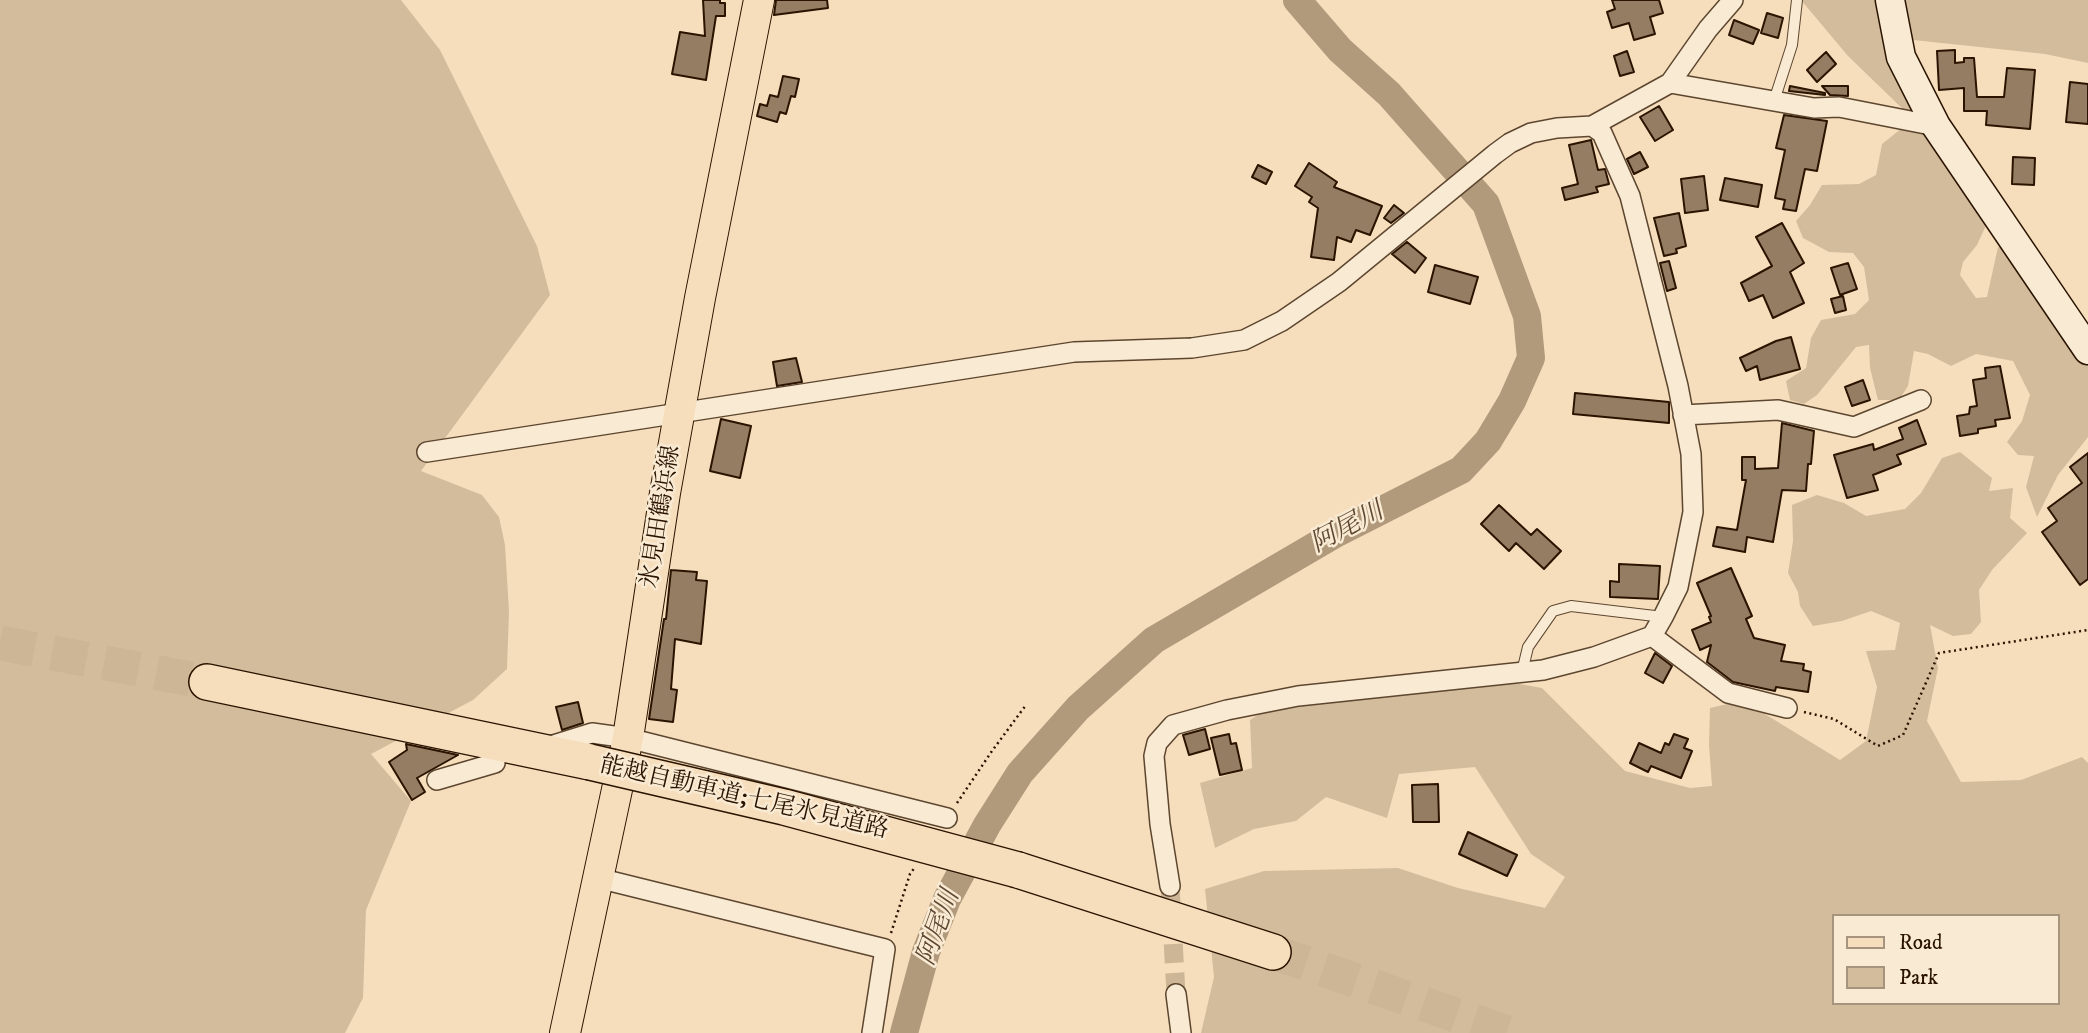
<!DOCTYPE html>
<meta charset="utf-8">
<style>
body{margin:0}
#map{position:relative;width:2088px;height:1033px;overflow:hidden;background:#f6debc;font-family:"IM FELL DW Pica",serif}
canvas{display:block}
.legend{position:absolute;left:1832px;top:914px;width:228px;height:91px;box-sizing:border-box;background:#f9ead3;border:2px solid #a6947f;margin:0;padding:9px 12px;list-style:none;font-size:21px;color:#2a1400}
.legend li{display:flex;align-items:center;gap:14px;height:35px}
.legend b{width:35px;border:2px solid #a6947f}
</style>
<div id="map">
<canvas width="2088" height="1033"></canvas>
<ul class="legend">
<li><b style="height:9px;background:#f6debc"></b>Road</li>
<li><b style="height:19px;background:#d3bc9c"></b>Park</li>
</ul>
</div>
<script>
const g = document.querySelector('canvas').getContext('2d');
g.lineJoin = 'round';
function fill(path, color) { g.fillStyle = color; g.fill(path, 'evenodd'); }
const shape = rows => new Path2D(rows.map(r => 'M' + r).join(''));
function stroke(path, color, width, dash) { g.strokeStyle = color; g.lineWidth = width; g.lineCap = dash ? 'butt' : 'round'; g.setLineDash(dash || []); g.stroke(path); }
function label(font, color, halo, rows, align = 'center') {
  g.font = font + ' "IM FELL DW Pica","Noto Serif JP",serif'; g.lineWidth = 5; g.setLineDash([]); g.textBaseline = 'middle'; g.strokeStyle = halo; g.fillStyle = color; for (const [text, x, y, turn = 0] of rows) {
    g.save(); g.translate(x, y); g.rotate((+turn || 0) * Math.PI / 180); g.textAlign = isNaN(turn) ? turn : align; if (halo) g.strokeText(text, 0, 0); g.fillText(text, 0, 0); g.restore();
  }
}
fill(shape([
 [0,0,401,0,440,50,537,246,550,295,421,471,482,495,499,517,505,545,509,611,507,669,473,700,371,754,411,801,366,910,363,998,345,1033,0,1033],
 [1801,0,1882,0,1919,116,1908,114,1848,56],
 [1898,0,2088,0,2088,63,2045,54,1904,39],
 [1902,128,1927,131,1988,221,1977,245,1963,262,1960,275,1976,298,1987,297,1998,247,2009,246,2088,358,2088,437,2058,475,2037,517,2026,487,2034,456,2018,455,2007,442,2022,421,2030,395,2013,361,1976,354,1951,366,1928,354,1914,351,1908,386,1899,400,1878,400,1870,368,1869,345,1856,347,1817,395,1804,404,1790,400,1786,381,1806,368,1811,338,1821,320,1855,314,1869,300,1864,267,1853,253,1829,252,1803,238,1796,221,1810,205,1822,185,1859,184,1876,175,1882,144],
 [1960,452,1992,478,1989,491,2013,488,2010,518,2027,533,1992,570,1979,590,1981,622,1971,634,1953,636,1930,625,1938,668,1927,721,1961,782,2021,780,2082,757,2088,763,2088,1033,1201,1033,1214,977,1205,889,1264,871,1398,868,1458,888,1545,908,1565,877,1531,854,1475,767,1399,774,1387,818,1326,797,1296,821,1254,829,1215,848,1200,783,1252,768,1250,720,1268,708,1411,692,1514,683,1542,688,1625,771,1690,788,1712,786,1709,745,1710,708,1736,702,1760,711,1840,760,1866,741,1877,687,1866,651,1895,650,1900,623,1871,611,1842,621,1813,626,1800,606,1798,592,1788,573,1793,541,1792,505,1817,495,1844,503,1866,516,1905,509,1921,493,1942,458],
 [1834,916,2058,916,2058,1003,1834,1003]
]), '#d3bc9c');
stroke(shape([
 [904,1033,926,952,947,899,987,825,1020,773,1078,708,1154,640,1337,533,1461,470,1488,441,1512,401,1531,358,1527,316,1486,204,1389,94,1340,50,1297,0]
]), '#b1997c', 28);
const building = shape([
 [703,0,720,0,720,3,725,3,725,16,716,16,706,80,672,74,680,32,705,36,703,0],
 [776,0,827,0,828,8,774,15,776,0],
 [1612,0,1659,0,1663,13,1650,17,1655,34,1634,40,1629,23,1612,28,1607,12,1615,9,1612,0],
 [1767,13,1783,18,1778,38,1761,33,1767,13],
 [1734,20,1759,30,1753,44,1729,35,1734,20],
 [1955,50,1955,63,1964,62,1964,58,1974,58,1977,97,2004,97,2007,68,2035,70,2030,129,1986,125,1987,111,1964,111,1964,88,1939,90,1937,51,1955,50],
 [1627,51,1634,72,1620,76,1614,56,1627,51],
 [1826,52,1836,64,1817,82,1807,70,1826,52],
 [783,76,799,79,795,97,791,96,786,114,780,112,777,122,757,116,760,104,767,106,770,95,778,97,783,76],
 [2070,82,2088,84,2088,124,2066,122,2070,82],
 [1790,86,1825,93,1825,95,1789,91,1790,86],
 [1822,86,1848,86,1848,96,1830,95,1822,86],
 [1659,106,1673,130,1655,141,1640,117,1659,106],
 [1784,115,1827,121,1817,171,1805,169,1796,211,1783,209,1785,200,1775,198,1785,150,1776,148,1784,115],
 [1591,140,1598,170,1605,169,1609,184,1596,187,1598,192,1565,200,1562,188,1578,184,1569,145,1591,140],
 [1640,152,1648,167,1634,174,1627,159,1640,152],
 [2013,157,2035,158,2034,185,2012,184,2013,157],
 [1309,163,1337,182,1334,187,1382,206,1370,235,1356,230,1351,242,1337,237,1334,260,1311,257,1318,208,1309,202,1312,197,1295,186,1309,163],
 [1258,165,1272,172,1266,184,1252,177,1258,165],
 [1704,176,1708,210,1685,213,1681,179,1704,176],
 [1725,178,1762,185,1758,207,1720,200,1725,178],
 [1394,205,1404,213,1391,223,1384,218,1394,205],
 [1679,213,1686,246,1676,249,1677,253,1664,256,1654,218,1679,213],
 [1782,223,1804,263,1790,272,1804,303,1773,318,1763,295,1749,301,1741,283,1772,266,1756,237,1782,223],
 [1407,242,1426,258,1415,273,1392,254,1407,242],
 [1669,261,1676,288,1667,291,1660,263,1669,261],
 [1848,263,1857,289,1840,295,1831,268,1848,263],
 [1435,265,1478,277,1470,304,1428,292,1435,265],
 [1843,296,1846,310,1835,313,1831,299,1843,296],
 [1791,337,1800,369,1760,380,1757,366,1746,371,1740,358,1776,341,1791,337],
 [796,358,802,382,777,386,773,362,796,358],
 [2000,366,2010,418,1995,420,1996,426,1978,429,1978,433,1960,436,1957,416,1969,414,1970,407,1977,406,1973,380,1986,378,1985,368,2000,366],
 [1863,380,1870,400,1852,406,1845,387,1863,380],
 [1575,393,1669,402,1669,423,1573,414,1575,393],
 [721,419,751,426,740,478,710,471,721,419],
 [1917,420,1926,444,1897,455,1901,464,1873,475,1878,490,1847,498,1834,455,1873,444,1874,450,1903,439,1899,428,1917,420],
 [1782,423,1814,431,1811,464,1808,464,1806,491,1782,490,1773,542,1747,537,1745,552,1713,546,1717,527,1737,530,1746,480,1742,480,1742,457,1755,457,1755,469,1778,468,1782,423],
 [2088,453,2088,579,2080,585,2042,532,2057,521,2048,508,2082,483,2070,467,2088,453],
 [1499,505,1531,535,1537,529,1561,551,1544,569,1516,543,1509,551,1481,524,1499,505],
 [1619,564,1660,566,1658,599,1610,597,1610,581,1619,582,1619,564],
 [1731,568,1752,616,1746,619,1754,638,1785,645,1781,661,1804,664,1803,670,1811,672,1808,692,1776,687,1775,691,1733,682,1707,662,1711,645,1700,650,1692,630,1711,622,1709,617,1711,616,1697,583,1731,568],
 [671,570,697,572,696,580,707,581,701,644,675,639,671,689,677,690,673,722,649,719,664,619,666,619,671,570],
 [1655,653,1672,666,1663,683,1645,673,1655,653],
 [578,702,583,723,562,730,556,707,578,702],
 [1205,729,1210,749,1189,755,1183,735,1205,729],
 [1229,734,1231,744,1236,743,1242,770,1220,775,1211,738,1229,734],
 [1674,734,1688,739,1684,748,1692,751,1681,778,1651,766,1648,772,1630,763,1639,743,1661,753,1665,743,1669,745,1674,734],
 [406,744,458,755,417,778,425,792,412,800,389,762,407,750,406,744],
 [1438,784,1439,822,1413,822,1412,785,1438,784],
 [1468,832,1517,855,1507,876,1459,854,1468,832]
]);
fill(building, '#947d62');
stroke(building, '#2a1400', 2);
stroke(shape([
 [1170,886,1176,994]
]), '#cdb696', 19, [19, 10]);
stroke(shape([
 [0,643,207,682],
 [1273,952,1508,1033]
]), '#cdb696', 35, [35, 18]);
const lane = shape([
 [1774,101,1792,45,1797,0],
 [1522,672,1528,647,1553,611,1571,606,1663,617]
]);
const street = shape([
 [1670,83,1814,108,1839,107,1936,126],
 [1683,415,1778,410,1854,427,1921,400],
 [427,452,1074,352,1192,348,1244,340,1282,321,1339,282,1495,154,1510,143,1531,133,1557,128,1592,126,1670,83,1708,29,1733,0],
 [1652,636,1728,693,1787,708],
 [547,747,592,733,628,738,947,818],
 [437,780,495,763],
 [598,878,885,949,872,1033],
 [1170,886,1160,824,1154,756,1157,743,1173,725,1227,710,1298,696,1543,670,1594,657,1652,636,1663,617,1678,587,1693,512,1691,454,1678,386,1630,196,1602,133,1592,126],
 [1176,994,1181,1033]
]);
const secondary = shape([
 [1890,0,1901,57,1936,126,2088,350]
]);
const primary = shape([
 [565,1033,628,738,665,493,700,298,759,0]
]);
const highway = shape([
 [207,682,590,762],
 [1018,870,1273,952]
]);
stroke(lane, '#5d462f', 12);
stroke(street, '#5d462f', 22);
stroke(secondary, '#2a1400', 31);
stroke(primary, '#2a1400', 32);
stroke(highway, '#2a1400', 38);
stroke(shape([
 [1804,712,1834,719,1878,746,1903,735,1939,653,2088,630],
 [957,803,992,751,1026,705],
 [891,933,910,874,915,867]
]), '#2a1400', 2.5, [2, 3.5]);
stroke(lane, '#f9ead3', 10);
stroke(street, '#f9ead3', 19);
stroke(secondary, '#f9ead3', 28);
stroke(primary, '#f6debc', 30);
stroke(highway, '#f6debc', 35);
const highwayBridge = shape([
 [590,762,784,807,1018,870]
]);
stroke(highwayBridge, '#2a1400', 38, []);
stroke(highwayBridge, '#f6debc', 35);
label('24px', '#2a1400', '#f9ead3', [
 ["氷見田鶴浜線",662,517,-81],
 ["能越自動車道;七尾氷見道路",744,799,13]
]);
label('italic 26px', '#604932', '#f9ead3', [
 ["阿尾川",1348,529,-28],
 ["阿尾川",940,928,-70]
]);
</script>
